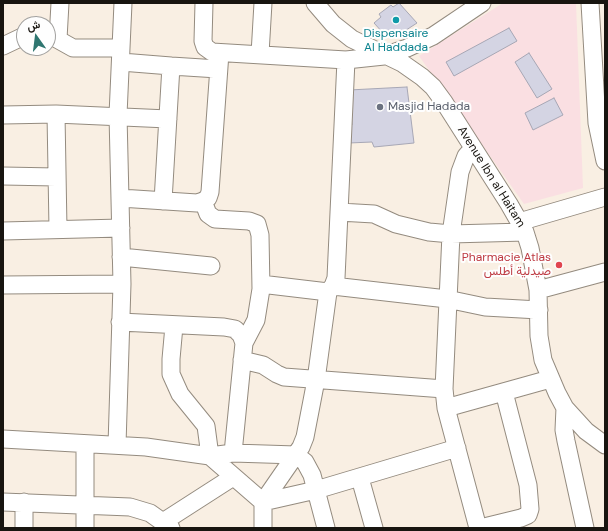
<!DOCTYPE html>
<meta charset="utf-8">
<style>
body{margin:0}
#map{position:relative;width:608px;height:531px;overflow:hidden;background:#f9efe3;font-family:"DM Sans",Vazirmatn,sans-serif}
canvas{display:block}
.frame{position:absolute;inset:0;border:4px solid #181510;pointer-events:none}
.north{position:absolute;left:16px;top:16px;width:40px;height:40px;box-sizing:border-box;background:#fefefe;border:1px solid #a2a19f;border-radius:50%;rotate:346deg;font-size:11px;font-weight:700;line-height:16px;text-align:center;color:#181510}
.north::after{content:'';display:block;margin:auto;width:14px;height:18px;background:#2f7670;clip-path:polygon(50% 0,100% 100%,50% 72%,0 100%)}
</style>
<div id="map">
<canvas width="608" height="531"></canvas>
<div class="frame"></div>
<div class="north">ش</div>
</div>
<script>
const g = document.querySelector('canvas').getContext('2d');
g.lineJoin = 'round';
function fill(path, color) { g.fillStyle = color; g.fill(path, 'evenodd'); }
const shape = rows => new Path2D(rows.map(r => 'M' + r).join(''));
function stroke(path, color, width, dash) { g.strokeStyle = color; g.lineWidth = width; g.lineCap = dash ? 'butt' : 'round'; g.setLineDash(dash || []); g.stroke(path); }
function label(font, color, halo, rows, align = 'center') {
  g.font = font + ' "DM Sans",Vazirmatn,sans-serif'; g.lineWidth = 4; g.setLineDash([]); g.textBaseline = 'middle'; g.strokeStyle = halo; g.fillStyle = color; for (const [text, x, y, turn = 0] of rows) {
    g.save(); g.translate(x, y); g.rotate((+turn || 0) * Math.PI / 180); g.textAlign = isNaN(turn) ? turn : align; if (halo) g.strokeText(text, 0, 0); g.fillText(text, 0, 0); g.restore();
  }
}
fill(shape([
 [503,3,576,3,583,188,524,204,419,56]
]), '#fadfe2');
const building = shape([
 [399,3,417,23,400,34,397,31,392,34,389,30,384,34,374,23,381,17,379,14,391,5,393,7,399,3],
 [509,28,517,41,454,76,446,62,509,28],
 [529,53,552,89,537,98,515,62,529,53],
 [407,87,414,143,374,147,372,142,349,143,347,125,352,125,349,90,407,87],
 [554,98,563,115,533,130,525,113,554,98]
]);
fill(building, '#d4d4e3');
stroke(building, '#a7a7b5', 1);
const minor = shape([
 [204,3,203,41,205,47,212,52,346,60,384,56,407,48,433,36,482,3],
 [315,3,333,24,352,39,402,63,422,77,433,87,444,102,509,204,525,232,530,248,538,290,539,336,543,360,557,393,565,408,586,431,605,445],
 [590,3,597,123,605,161],
 [48,34,73,48,121,48],
 [58,39,60,3],
 [3,46,24,36],
 [260,54,263,3],
 [121,62,171,66],
 [56,114,58,229],
 [3,115,56,114,168,119],
 [473,148,466,156,460,172,451,234,444,389,446,408,478,528],
 [3,176,56,177],
 [120,198,197,203,203,201,208,198,210,192,220,53],
 [163,201,171,66,218,69],
 [203,201,208,214,215,219,249,221,257,224,260,235,261,289],
 [339,212,374,214,396,224,429,232,451,234,525,232],
 [519,222,605,197],
 [3,231,121,228],
 [121,257,211,266],
 [3,285,122,284],
 [333,286,447,299,485,307,539,310],
 [538,290,605,272],
 [120,322,224,327,235,329,241,335,244,343,233,453],
 [174,326,171,359,171,374,180,394,206,426,210,456,233,453,296,455,305,462,312,475,326,528],
 [244,343,256,320,261,289,264,286,269,285,328,292],
 [242,360,263,365,277,374,284,377,444,389],
 [446,408,550,379],
 [565,408,564,430,566,441,585,528],
 [3,439,146,447,210,456,263,502,316,490,457,448],
 [117,445,122,284,118,115,123,3],
 [360,478,374,528],
 [3,502,130,507,150,513,171,528],
 [24,502,24,528],
 [163,522,233,477],
 [85,528,85,444],
 [263,528,263,502,301,447,305,437,316,380,328,292,333,286,336,278,346,60],
 [480,528,521,518,528,515,530,509,528,485,504,392]
]);
stroke(minor, '#948b7f', 19);
stroke(minor, '#fff', 17);
for (const [x, y, r, color] of [
 [396,20,4,"#0f9aa8"],
 [380,107,4,"#6b7280"],
 [559,265,4,"#e0444e"]
]) { const dot = new Path2D(); dot.arc(x, y, r, 0, 2 * Math.PI); g.fillStyle = color; g.fill(dot); stroke(dot, '#fefefe', 1.5); }
label('12px', '#0d838f', '#fefefe', [
 ["Dispensaire",396,34],
 ["Al Haddada",396,48]
]);
label('12px', '#5b616d', '#fefefe', [
 ["Masjid Hadada",388,107]
], 'left');
label('12px', '#181510', '#fefefe', [
 ["Avenue Ibn al Haitam",491,177,58]
]);
label('12px', '#be3a42', '#fefefe', [
 ["Pharmacie Atlas",551,258],
 ["صيدلية أطلس",551,272]
], 'right');
</script>
